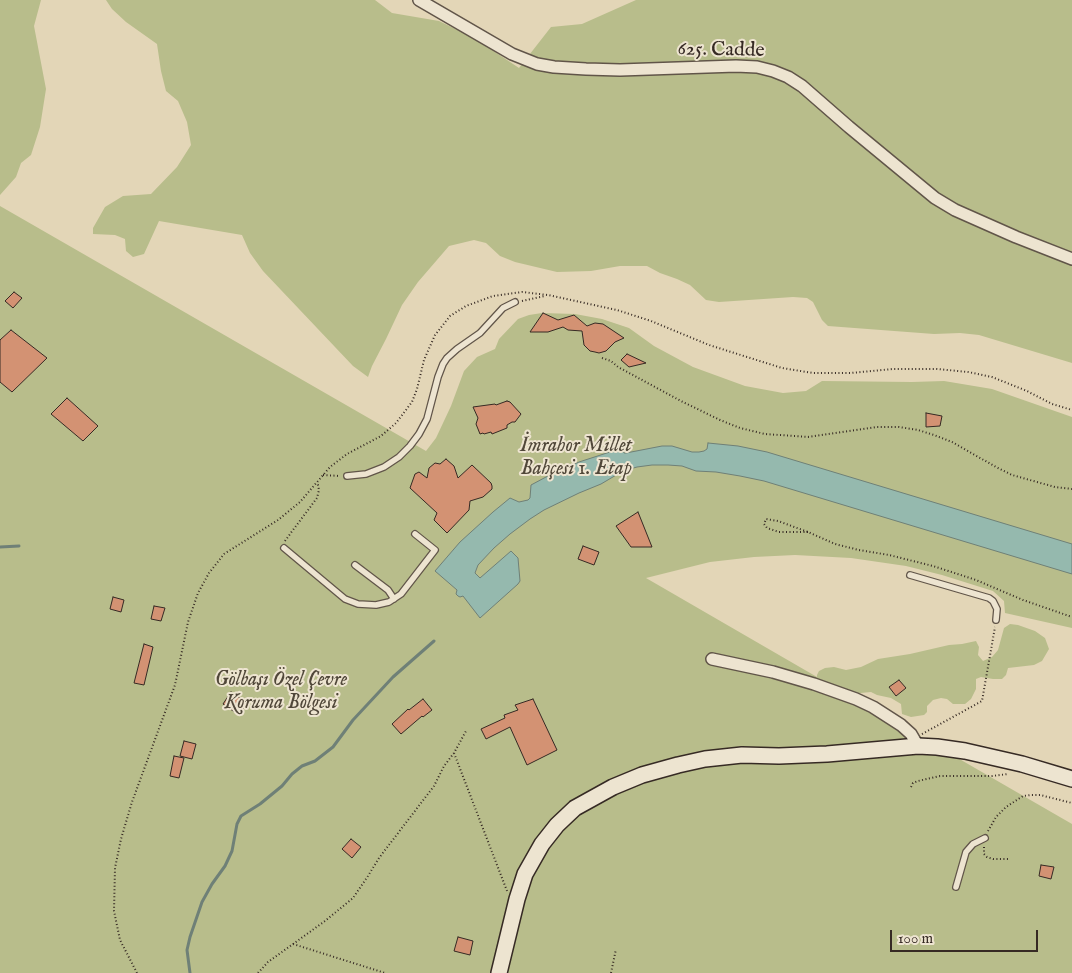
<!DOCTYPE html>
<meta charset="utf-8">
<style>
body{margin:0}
#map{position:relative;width:1072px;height:973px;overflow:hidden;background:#e3d6b7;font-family:"IM FELL English",serif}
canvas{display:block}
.scale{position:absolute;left:890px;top:930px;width:148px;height:22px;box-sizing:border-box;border:2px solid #362a24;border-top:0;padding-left:6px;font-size:15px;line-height:18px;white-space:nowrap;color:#362a24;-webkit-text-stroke:4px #ede4d0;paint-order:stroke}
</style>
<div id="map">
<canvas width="1072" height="973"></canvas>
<div class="scale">100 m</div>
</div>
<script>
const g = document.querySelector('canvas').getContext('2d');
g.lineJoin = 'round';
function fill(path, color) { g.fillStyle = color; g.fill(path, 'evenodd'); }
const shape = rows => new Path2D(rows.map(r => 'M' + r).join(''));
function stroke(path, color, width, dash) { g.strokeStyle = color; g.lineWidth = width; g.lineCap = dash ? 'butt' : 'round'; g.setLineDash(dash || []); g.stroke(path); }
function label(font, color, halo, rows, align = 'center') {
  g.font = font + ' "IM FELL English",serif'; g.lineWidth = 4; g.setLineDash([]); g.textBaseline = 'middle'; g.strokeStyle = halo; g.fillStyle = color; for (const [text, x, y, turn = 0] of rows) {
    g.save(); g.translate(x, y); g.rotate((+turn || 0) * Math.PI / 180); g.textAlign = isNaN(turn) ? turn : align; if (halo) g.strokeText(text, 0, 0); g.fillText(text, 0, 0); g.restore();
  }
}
fill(shape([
 [0,0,41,0,34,26,46,89,40,127,31,155,21,163,16,177,0,195],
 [106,0,375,0,392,13,439,21,474,38,519,68,551,27,582,24,636,0,1072,0,1072,363,979,335,960,333,934,334,828,326,822,320,813,302,807,298,793,297,719,302,706,300,690,285,677,279,660,273,647,266,620,266,591,271,557,272,515,262,500,256,486,243,474,240,449,246,418,282,402,305,386,339,372,366,368,377,353,366,263,271,250,253,242,235,159,221,144,254,133,257,126,251,125,239,115,235,93,234,93,228,105,207,123,196,151,194,177,167,191,145,187,122,178,101,166,91,161,71,157,44,126,22,112,9],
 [0,206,426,451,436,438,451,406,464,371,477,357,495,349,499,339,518,319,529,315,542,313,575,314,602,319,629,328,654,346,693,367,745,386,783,393,806,391,822,381,912,382,944,381,992,389,1072,417,1072,628,1005,613,1004,601,993,591,942,575,906,566,851,558,795,555,754,557,710,562,646,578,817,677,817,675,819,671,825,668,834,667,846,670,861,667,878,659,910,654,949,645,962,644,976,641,979,647,978,655,983,661,992,657,998,650,1004,628,1010,624,1018,625,1035,631,1045,638,1049,649,1042,661,1034,665,1008,668,1006,675,1002,679,993,679,981,677,976,679,976,689,971,699,965,704,953,704,947,699,941,698,933,700,927,706,927,712,924,715,911,717,902,714,901,704,891,698,877,695,871,692,850,694,845,693,1072,824,1072,973,0,973]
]), '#b8bd8b');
const water = shape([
 [708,443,738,446,767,452,1072,544,1072,574,764,481,740,476,716,472,696,471,682,466,668,465,652,465,637,467,623,471,601,484,579,493,544,510,530,519,510,534,494,548,478,565,475,573,480,578,511,551,518,558,520,581,518,584,480,618,463,596,460,597,458,596,456,594,457,590,435,571,460,542,493,512,510,498,519,502,528,500,530,498,531,485,546,477,579,462,613,451,622,449,624,453,626,453,662,446,672,446,692,452,699,452,704,451,707,449,708,443]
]);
fill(water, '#95b9ae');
stroke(water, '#6f8077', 1);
stroke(shape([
 [0,547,19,546],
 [190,973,187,950,190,937,202,902,212,884,225,866,232,851,237,824,241,816,260,804,282,786,292,774,302,766,315,761,333,747,353,720,393,677,434,641]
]), '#6f8077', 3);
const building = shape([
 [14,292,22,298,13,308,5,301,14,292],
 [543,313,558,320,574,315,587,326,595,323,603,324,624,338,615,342,606,351,599,353,595,352,590,351,584,345,582,331,568,330,563,327,548,332,530,332,543,313],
 [11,330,47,358,12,392,0,382,0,340,11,330],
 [627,354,646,363,629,367,621,360,627,354],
 [67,398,98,426,83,441,51,414,67,398],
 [507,401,510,402,521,414,515,422,512,422,507,425,507,428,492,434,491,432,484,434,483,433,480,434,476,424,478,418,473,407,495,404,496,405,507,401],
 [926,413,942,416,940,426,926,427,926,413],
 [446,459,454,466,458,478,472,465,491,483,492,486,492,489,483,497,470,501,469,510,447,533,434,520,437,513,410,488,415,474,419,472,427,478,429,468,435,463,440,464,446,459],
 [638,512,652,547,631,547,616,526,638,512],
 [583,546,599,552,594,565,578,559,583,546],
 [113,597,124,600,121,612,110,609,113,597],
 [154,606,165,608,161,621,151,619,154,606],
 [144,644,153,647,144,685,134,683,144,644],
 [899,680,906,688,896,696,889,687,899,680],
 [231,692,247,703,239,715,223,704,231,692],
 [423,699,432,710,423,717,422,716,401,734,392,724,408,709,409,710,423,699],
 [533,699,557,750,527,765,510,727,486,739,481,729,505,718,504,715,518,710,515,705,533,699],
 [184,741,196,744,192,759,180,756,184,741],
 [174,756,184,758,179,778,170,776,174,756],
 [351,839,361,847,352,858,342,849,351,839],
 [1041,865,1054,867,1051,879,1039,876,1041,865],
 [458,937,473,941,470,955,454,951,458,937]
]);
fill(building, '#d39273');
stroke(building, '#362a24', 1);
const lane = shape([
 [347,476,366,474,384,467,399,457,410,446,419,434,427,419,438,377,443,364,447,358,457,349,480,333,503,308,515,302],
 [284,548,345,599,358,604,376,605,389,602,401,594,435,550,415,534],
 [355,565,388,590,394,599],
 [910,575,989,598,993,601,997,609,996,620],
 [956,887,966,852,973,844,985,838]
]);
const street = shape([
 [419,0,512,54,537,64,554,67,586,69,620,70,736,66,757,67,773,71,788,77,802,86,849,127,935,198,955,210,1016,237,1072,259],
 [712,659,773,672,814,684,856,699,873,707,901,725,911,734,918,746]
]);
const secondary = shape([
 [499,973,517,899,525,874,542,844,557,825,575,808,613,787,642,775,678,765,705,759,742,755,779,756,827,754,918,746,937,747,965,751,1022,764,1072,779]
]);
stroke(lane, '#615549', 8);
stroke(street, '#615549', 14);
stroke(secondary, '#362a24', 18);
stroke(shape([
 [522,301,545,296],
 [602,358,611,361,618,367,681,401,720,420,740,428,765,434,808,437,877,427,899,427,918,430,934,435,952,442,996,467,1012,475,1055,487,1072,489],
 [323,475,340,476],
 [808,532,779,532,767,528,764,524,766,519,778,521,808,532,835,544,859,550,889,555,933,566,976,580,1023,600,1072,617],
 [285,541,293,530,317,498,319,490,318,485,317,483],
 [922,734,982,701,995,627],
 [454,753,507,891],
 [911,787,913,783,918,781,940,776,992,776,1008,774],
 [988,831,996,817,1006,807,1023,796,1031,795,1040,795,1072,803],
 [984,847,984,854,987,857,993,859,1009,859],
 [293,944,385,973],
 [137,973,120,940,114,911,115,868,121,839,132,802,175,685,188,622,198,593,209,573,224,554,278,520,300,502,330,467,347,454,381,436,396,423,412,402,417,389,424,360,435,335,450,316,466,306,493,296,522,292,548,295,617,310,651,321,709,345,782,368,813,373,851,373,893,369,937,369,968,372,992,377,1027,391,1052,404,1072,410],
 [258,973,268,962,325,921,353,898,368,876,379,858,434,786,444,766,454,753,466,731],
 [611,973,616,949]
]), '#362a24', 2, [1, 2.5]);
stroke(lane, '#ede4d0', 5.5);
stroke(street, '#ede4d0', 11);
stroke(secondary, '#ede4d0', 15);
label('20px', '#362a24', '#ede4d0', [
 ["625. Cadde",721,51,1]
]);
label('italic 20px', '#504739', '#ede4d0', [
 ["İmrahor Millet",576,447],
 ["Bahçesi 1. Etap",576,470],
 ["Gölbaşı Özel Çevre",281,681],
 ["Koruma Bölgesi",281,704]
]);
</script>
